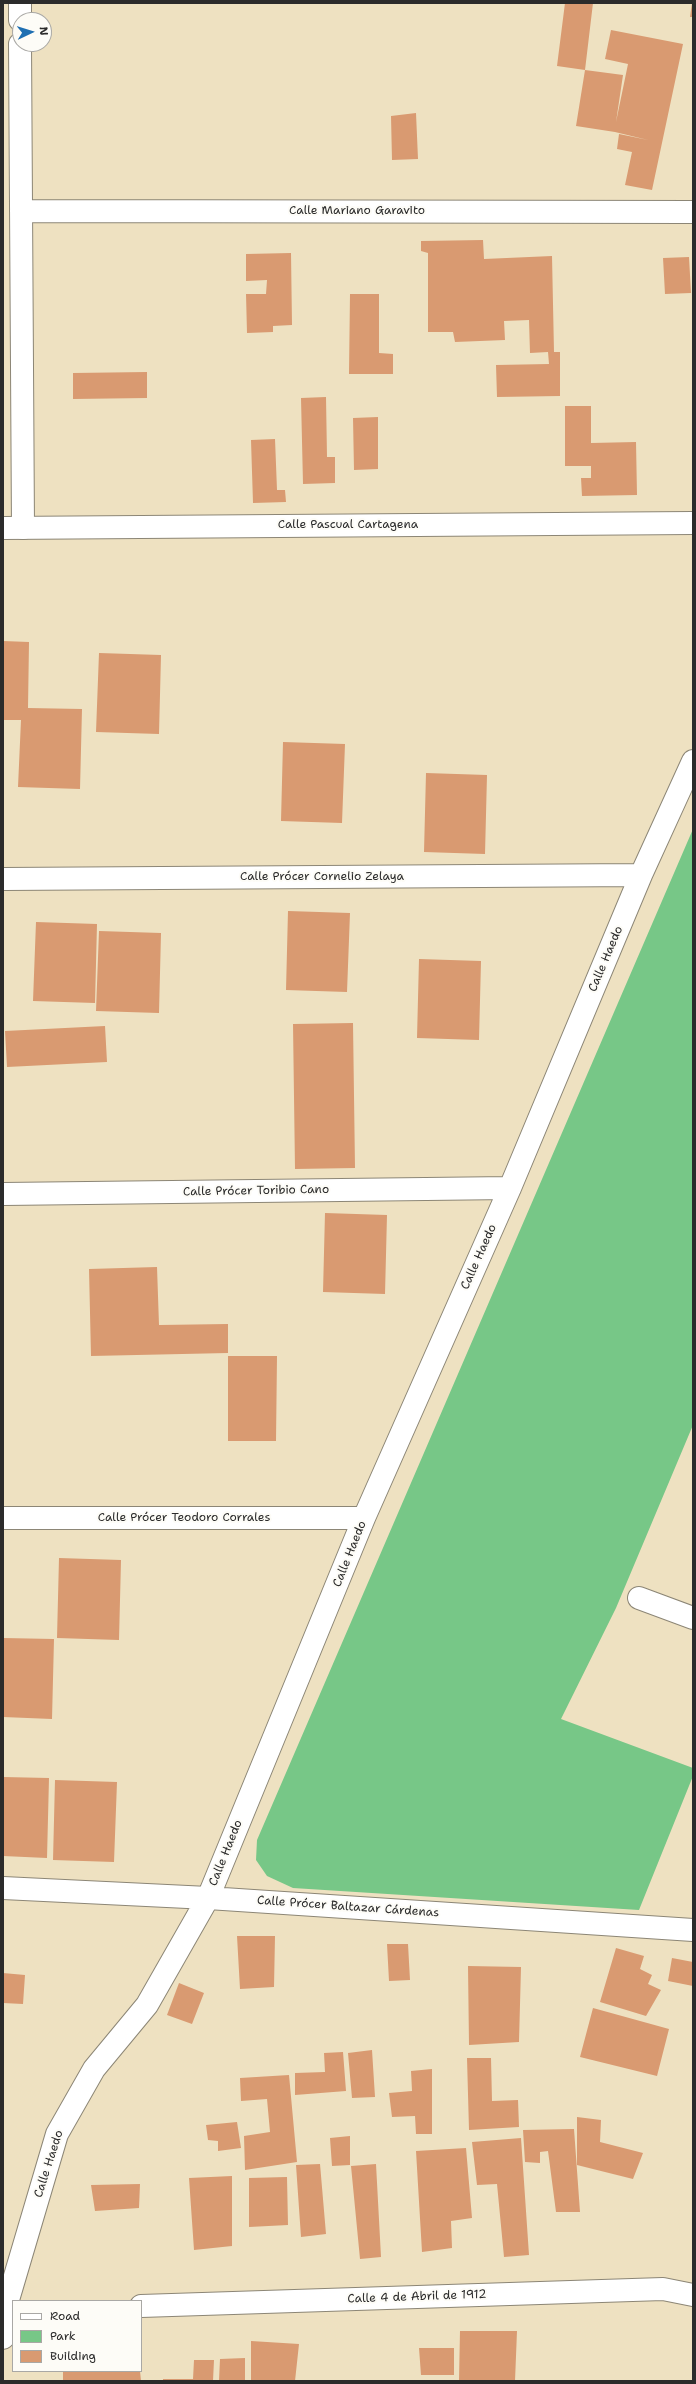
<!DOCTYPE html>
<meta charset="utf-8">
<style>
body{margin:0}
#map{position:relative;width:696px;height:2384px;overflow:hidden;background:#eee1c1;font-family:"Shantell Sans",sans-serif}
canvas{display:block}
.frame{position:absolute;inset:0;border:4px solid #2b2b2b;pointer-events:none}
.legend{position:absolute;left:12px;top:2300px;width:130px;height:72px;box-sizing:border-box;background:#fdfcf7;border:1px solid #a9a8a5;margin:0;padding:5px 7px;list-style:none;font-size:12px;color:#2b2b2b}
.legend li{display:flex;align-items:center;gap:8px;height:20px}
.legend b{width:20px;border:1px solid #a9a8a5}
.north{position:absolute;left:12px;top:12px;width:40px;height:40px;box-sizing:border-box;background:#fdfcf7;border:1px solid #a9a8a5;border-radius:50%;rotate:86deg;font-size:11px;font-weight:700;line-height:16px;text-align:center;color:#2b2b2b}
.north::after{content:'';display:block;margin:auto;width:14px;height:18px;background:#1f6fb2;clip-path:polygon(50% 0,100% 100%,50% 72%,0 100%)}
</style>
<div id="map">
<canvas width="696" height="2384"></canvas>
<div class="frame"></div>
<ul class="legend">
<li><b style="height:5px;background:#fff"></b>Road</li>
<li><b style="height:11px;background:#77c787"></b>Park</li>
<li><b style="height:11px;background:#d99a71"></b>Building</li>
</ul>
<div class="north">N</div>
</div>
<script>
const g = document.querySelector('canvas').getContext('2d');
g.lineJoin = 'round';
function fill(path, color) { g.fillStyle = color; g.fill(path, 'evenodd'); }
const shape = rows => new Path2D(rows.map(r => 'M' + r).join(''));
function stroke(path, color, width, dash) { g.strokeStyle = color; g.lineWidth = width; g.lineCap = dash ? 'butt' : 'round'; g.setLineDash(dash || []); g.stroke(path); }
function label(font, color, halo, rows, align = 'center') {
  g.font = font + ' "Shantell Sans",sans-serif'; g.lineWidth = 4; g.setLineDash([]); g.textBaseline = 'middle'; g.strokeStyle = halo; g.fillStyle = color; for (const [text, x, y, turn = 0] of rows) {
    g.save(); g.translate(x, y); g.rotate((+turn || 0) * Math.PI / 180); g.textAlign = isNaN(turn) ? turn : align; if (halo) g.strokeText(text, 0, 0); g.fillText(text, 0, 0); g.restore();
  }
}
fill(shape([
 [693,829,693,1425,616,1608,561,1719,693,1768,693,1776,639,1910,293,1888,267,1876,256,1860,257,1840]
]), '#77c787');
fill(shape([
 [565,3,593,3,585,70,623,75,616,122,628,64,605,59,611,30,683,44,652,190,625,185,632,152,617,149,619,134,648,140,615,132,576,126,585,70,557,66],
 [692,3,693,3,693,17,690,17],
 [416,113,418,159,392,160,391,116],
 [483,240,484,259,552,256,554,352,560,352,560,396,497,397,496,365,549,364,548,352,530,353,529,320,504,321,505,340,455,342,453,332,428,332,428,253,421,251,421,241],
 [291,253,292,325,273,326,273,332,247,333,246,294,266,294,267,280,246,281,246,254],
 [689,257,691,293,665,294,663,258],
 [350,294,379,294,379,353,393,354,393,374,349,374],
 [147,372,147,398,73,399,73,373],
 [326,397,327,457,335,457,335,483,303,484,301,398],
 [565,406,591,406,591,443,636,442,637,495,582,496,581,478,591,478,591,466,565,466],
 [378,417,378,469,354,470,353,418],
 [275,439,277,490,285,490,286,502,253,503,251,440],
 [3,641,29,642,28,708,82,709,80,789,18,787,21,720,3,720],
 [99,653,161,655,159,734,96,732],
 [283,742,345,744,342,823,281,821],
 [426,773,487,775,485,854,424,852],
 [288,911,350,913,347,992,286,990],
 [36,922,97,924,95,1003,33,1001],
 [99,931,161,933,159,1013,96,1011],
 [419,959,481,961,479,1040,417,1038],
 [353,1023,355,1168,295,1169,293,1024],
 [105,1026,107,1062,7,1067,5,1031],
 [325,1213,387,1215,385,1294,323,1292],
 [157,1267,159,1325,228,1324,228,1353,91,1356,89,1269],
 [228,1356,277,1356,276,1441,228,1441],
 [59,1558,121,1560,119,1640,57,1638],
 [3,1638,54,1639,52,1719,3,1717],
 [3,1777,49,1778,47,1858,3,1856],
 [55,1780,117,1782,114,1862,53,1860],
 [237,1936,275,1936,274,1987,240,1989],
 [387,1944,408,1944,410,1980,389,1981],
 [616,1948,644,1956,640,1969,652,1975,648,1984,661,1990,646,2016,600,2002],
 [672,1958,693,1962,693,1986,668,1981],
 [468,1966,521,1967,519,2042,469,2045],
 [3,1973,25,1975,23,2004,3,2003],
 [179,1983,204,1993,192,2024,167,2015],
 [593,2008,669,2029,657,2076,580,2057],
 [372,2050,375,2097,352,2098,348,2053],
 [343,2052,346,2091,295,2095,295,2073,325,2072,324,2053],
 [467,2058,491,2058,492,2101,518,2100,519,2127,469,2130],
 [432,2069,432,2134,416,2134,415,2116,392,2117,389,2093,412,2091,411,2071],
 [289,2075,297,2162,245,2170,244,2136,270,2132,267,2099,241,2101,240,2078],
 [577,2117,601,2120,600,2142,643,2153,633,2179,577,2165],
 [237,2122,241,2148,218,2151,218,2141,208,2140,206,2125],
 [574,2129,580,2212,556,2212,548,2151,540,2152,540,2163,525,2162,523,2130],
 [350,2136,350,2165,332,2166,330,2138],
 [521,2138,529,2255,504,2257,497,2184,477,2185,472,2142],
 [466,2148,472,2218,451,2221,452,2248,422,2252,416,2151],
 [320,2164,326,2234,301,2237,296,2165],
 [376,2164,381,2257,360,2259,351,2166],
 [232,2176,232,2246,194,2250,189,2178],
 [287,2177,288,2225,249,2227,249,2178],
 [140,2184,139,2208,95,2211,91,2185],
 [460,2331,517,2331,515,2381,459,2381],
 [251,2341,299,2344,295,2381,251,2381],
 [419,2348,454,2348,454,2375,421,2375],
 [245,2358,245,2381,219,2381,220,2359],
 [194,2360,214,2360,213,2381,163,2381,163,2379,193,2379],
 [63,2371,140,2371,141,2381,63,2381]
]), '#d99a71');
const minor = shape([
 [20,3,20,20],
 [20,44,23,528],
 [21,211,693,212],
 [3,879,641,875],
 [3,1194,510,1188],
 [3,1518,364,1518],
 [639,1598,693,1618],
 [3,1888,208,1898,693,1930],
 [141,2306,663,2289,693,2295],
 [3,2338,5,2310,57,2134,94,2069,147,2005,208,1898,364,1518,510,1188,641,875,693,761]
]);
const tertiary = shape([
 [3,528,693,523]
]);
stroke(minor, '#8c8676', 24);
stroke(tertiary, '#8c8676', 24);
stroke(minor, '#fff', 22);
stroke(tertiary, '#fff', 22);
label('12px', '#2b2b2b', '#fdfcf7', [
 ["Calle Mariano Garavito",357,211],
 ["Calle Pascual Cartagena",348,525],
 ["Calle Prócer Cornelio Zelaya",322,877],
 ["Calle Haedo",606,959,-67],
 ["Calle Prócer Toribio Cano",256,1191,-1],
 ["Calle Haedo",479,1257,-66],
 ["Calle Prócer Teodoro Corrales",184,1518],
 ["Calle Haedo",350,1554,-68],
 ["Calle Haedo",226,1853,-68],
 ["Calle Prócer Baltazar Cárdenas",348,1907,4],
 ["Calle Haedo",49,2164,-72],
 ["Calle 4 de Abril de 1912",417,2297,-2]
]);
</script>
